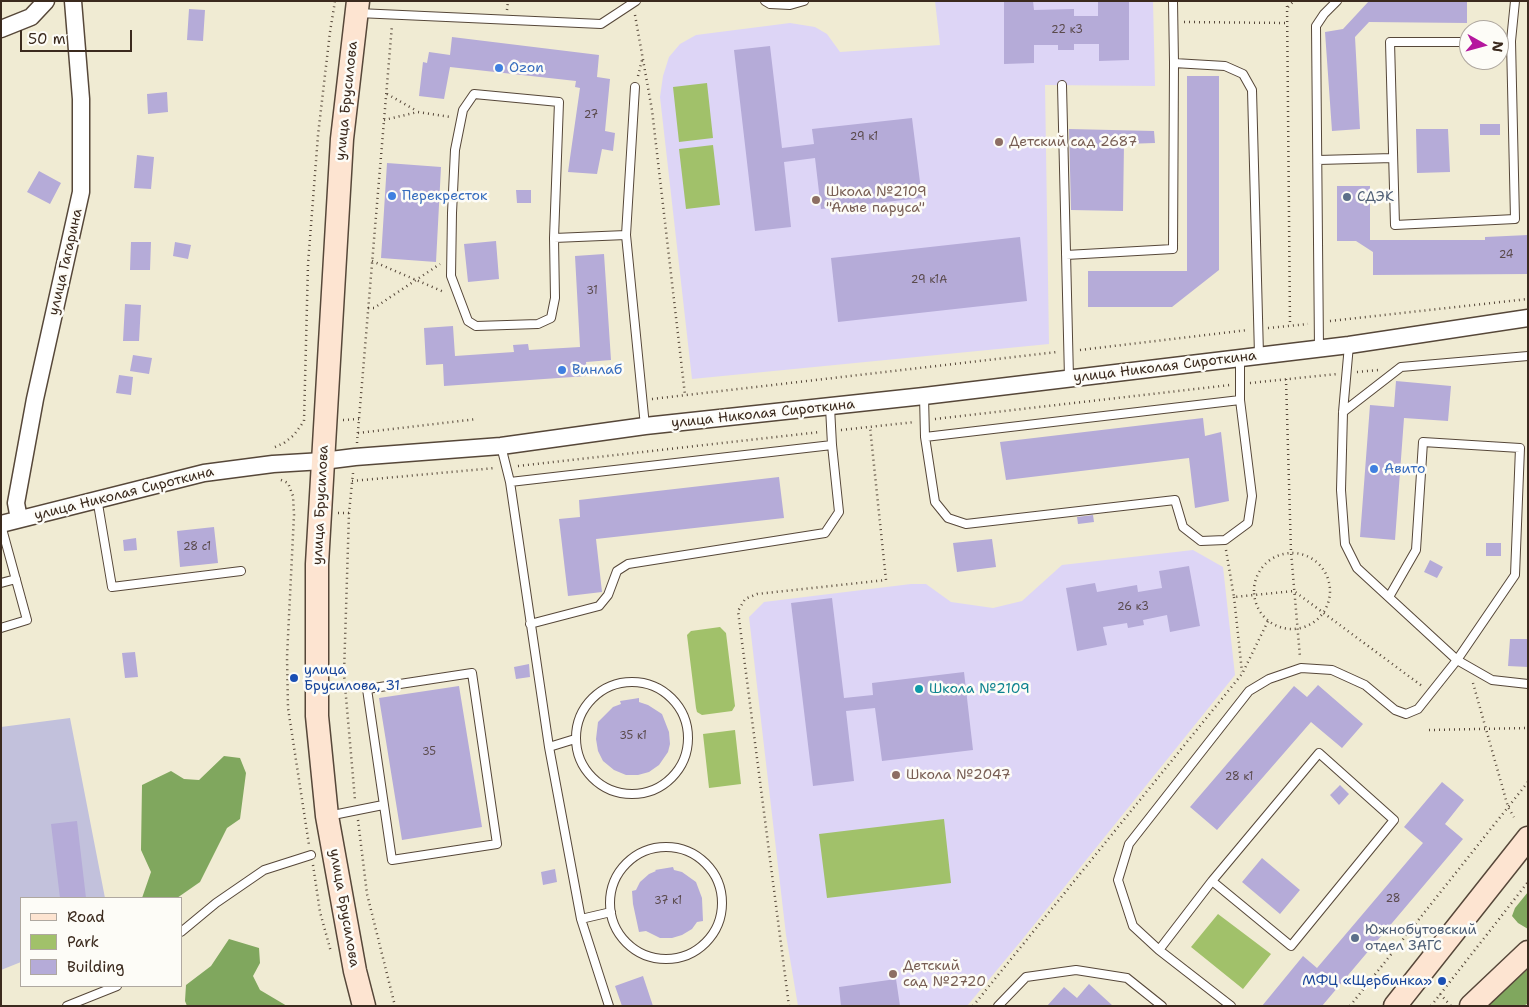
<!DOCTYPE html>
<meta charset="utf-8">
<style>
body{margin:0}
#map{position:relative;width:1529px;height:1007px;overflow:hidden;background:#f0ebd3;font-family:"Shantell Sans",sans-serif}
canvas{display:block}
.frame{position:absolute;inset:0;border:2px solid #3b2a1e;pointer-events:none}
.legend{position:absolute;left:20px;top:897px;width:162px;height:90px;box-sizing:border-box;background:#fdfcf7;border:1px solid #afa8a0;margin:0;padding:6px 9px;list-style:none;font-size:15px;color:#3b2a1e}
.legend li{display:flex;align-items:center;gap:10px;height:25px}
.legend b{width:25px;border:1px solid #afa8a0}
.north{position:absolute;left:1459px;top:20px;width:50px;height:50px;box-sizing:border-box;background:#fdfcf7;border:1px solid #afa8a0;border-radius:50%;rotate:97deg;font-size:14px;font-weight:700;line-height:20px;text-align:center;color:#3b2a1e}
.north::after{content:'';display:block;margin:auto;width:18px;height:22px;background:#b5179e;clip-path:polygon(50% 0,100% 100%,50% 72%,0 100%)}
.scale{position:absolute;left:20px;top:30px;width:112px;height:22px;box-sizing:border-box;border:2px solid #3b2a1e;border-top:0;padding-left:6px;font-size:15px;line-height:18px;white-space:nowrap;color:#3b2a1e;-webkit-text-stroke:4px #fdfcf7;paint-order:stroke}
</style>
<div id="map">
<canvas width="1529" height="1007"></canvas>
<div class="frame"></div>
<ul class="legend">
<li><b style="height:6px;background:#fde4d1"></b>Road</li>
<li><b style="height:14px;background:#a1c16a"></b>Park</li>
<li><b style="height:14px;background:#b5abd8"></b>Building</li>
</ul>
<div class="north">N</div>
<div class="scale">50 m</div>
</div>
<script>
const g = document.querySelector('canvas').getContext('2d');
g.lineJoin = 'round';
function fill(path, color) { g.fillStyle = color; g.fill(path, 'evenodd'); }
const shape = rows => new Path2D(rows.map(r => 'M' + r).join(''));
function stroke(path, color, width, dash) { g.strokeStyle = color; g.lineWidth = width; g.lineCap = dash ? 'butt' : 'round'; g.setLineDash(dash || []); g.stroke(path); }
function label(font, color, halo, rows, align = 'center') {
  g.font = font + ' "Shantell Sans",sans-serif'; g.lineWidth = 5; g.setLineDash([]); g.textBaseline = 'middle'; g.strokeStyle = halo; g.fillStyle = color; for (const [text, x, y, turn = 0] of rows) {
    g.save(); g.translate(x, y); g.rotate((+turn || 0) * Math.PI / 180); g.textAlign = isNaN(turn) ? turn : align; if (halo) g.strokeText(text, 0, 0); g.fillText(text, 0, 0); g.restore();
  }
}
fill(shape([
 [935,1,1153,1,1155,86,1045,85,1049,344,692,379,660,97,663,76,669,57,680,44,696,35,790,23,815,27,827,34,840,52,940,45],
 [1193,550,1223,567,1235,675,1021,941,967,1006,798,1006,786,935,749,617,764,602,911,584,926,584,951,602,993,608,1022,601,1062,565]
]), '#ddd5f6');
fill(shape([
 [70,718,105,898,21,898,21,962,1,970,1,727]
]), '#c2c1dc');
fill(shape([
 [707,83,713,138,679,142,673,87],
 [713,145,720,205,686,209,679,149],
 [720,627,726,633,735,706,732,711,702,715,697,712,696,708,687,635,691,631],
 [735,730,741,784,709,788,703,734],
 [944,819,951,883,827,898,819,834],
 [1218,914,1271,954,1243,989,1191,947]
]), '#a1c16a');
fill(shape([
 [224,756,240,758,246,773,240,819,227,828,200,882,177,898,142,898,151,872,141,850,142,785,171,771,184,779,199,780],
 [1528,892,1528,929,1518,923,1512,916,1515,908],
 [229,939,259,948,260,963,253,976,260,990,287,1006,187,1006,185,1001,186,985,211,966],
 [1528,969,1528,1003,1524,1006,1486,1006]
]), '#80a75e');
fill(shape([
 [1004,1,1033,1,1034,10,1074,9,1074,16,1098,16,1098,1,1129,1,1129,60,1099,61,1099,44,1074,44,1074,50,1058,50,1058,45,1034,45,1034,63,1004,64],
 [1369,1,1467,1,1467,23,1369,22,1355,37,1360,129,1332,131,1325,32,1343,29],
 [189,9,205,10,203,41,187,40],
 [452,37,599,55,597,77,610,79,605,131,615,133,613,151,602,149,597,174,568,172,580,88,575,87,576,81,450,67,444,99,419,96,423,62,427,63,429,52,450,55],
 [770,46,782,148,814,144,812,129,912,118,922,198,821,209,815,158,784,162,791,227,755,231,734,50],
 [1187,76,1219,76,1219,270,1172,307,1088,307,1088,271,1187,271],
 [167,92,168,112,148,114,147,94],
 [1480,124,1500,124,1500,135,1480,135],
 [1069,129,1154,131,1155,143,1124,144,1123,211,1071,210],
 [1416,129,1448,129,1450,172,1417,173],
 [137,155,154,157,151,189,134,188],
 [387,163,441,167,436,262,381,258],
 [39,171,61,183,50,204,27,192],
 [1337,186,1370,186,1370,240,1485,240,1485,237,1528,235,1528,274,1373,275,1373,252,1356,241,1337,241],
 [516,190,531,190,531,203,517,203],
 [1020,237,1027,301,838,322,831,258],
 [496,241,499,279,468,282,464,244],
 [131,242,151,242,150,270,130,270],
 [175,242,191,245,188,259,173,256],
 [604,254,611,360,586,362,587,376,444,386,443,364,426,365,424,328,453,326,455,356,514,352,513,345,528,344,529,350,580,347,575,256],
 [125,304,141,305,139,341,123,341],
 [133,355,152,358,149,374,130,371],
 [119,375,133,377,131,395,116,393],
 [1396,381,1451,386,1448,421,1404,418,1395,540,1360,537,1370,405,1394,407],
 [1203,418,1205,436,1221,432,1229,501,1195,508,1189,458,1006,480,1000,442],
 [779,477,784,518,596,539,602,592,568,596,559,519,580,517,579,500],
 [1093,515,1094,522,1078,524,1077,517],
 [214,527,218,563,180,567,177,531],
 [136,538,137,550,124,551,123,540],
 [992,539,996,567,957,572,953,543],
 [1486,543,1501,543,1501,556,1486,556],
 [1430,560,1443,567,1437,578,1424,572],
 [1189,566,1200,626,1170,632,1167,615,1143,620,1144,625,1128,628,1127,623,1103,627,1107,645,1077,651,1066,588,1095,583,1097,592,1137,585,1138,592,1162,588,1159,571],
 [832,598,844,698,873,695,872,683,964,672,973,750,882,761,875,708,846,711,854,781,813,786,791,603],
 [1510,639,1528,639,1528,667,1508,666],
 [135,652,138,677,125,678,122,653],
 [529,664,530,677,516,679,514,667],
 [1318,685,1363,724,1342,748,1311,722,1217,830,1190,807,1294,686,1307,697],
 [459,686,482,827,402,840,379,698],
 [639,698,639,702,648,705,662,714,669,732,670,744,668,752,659,765,649,772,638,775,626,775,614,770,603,761,598,751,596,739,598,722,613,707,621,704,620,701],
 [1442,782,1464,800,1445,824,1463,839,1322,1006,1262,1006,1303,956,1317,968,1423,843,1404,827],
 [1340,785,1349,794,1339,805,1330,795],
 [77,821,86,898,60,898,51,824],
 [1262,858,1300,890,1280,914,1242,882],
 [673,867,674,870,682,872,696,882,702,898,703,921,697,922,692,929,682,935,672,938,660,938,646,931,639,932,633,904,632,891,636,890,640,882,649,874,656,871,655,870],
 [555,869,557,882,543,885,541,872],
 [643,976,653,1006,622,1006,615,986],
 [896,979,900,1006,841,1006,839,987],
 [1089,984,1113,1006,1047,1006,1064,987,1077,998]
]), '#b5abd8');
const lane = shape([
 [765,1,770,4,790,5,804,1],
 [1173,1,1174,63],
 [358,13,601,24,636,1],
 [1499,41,1511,41],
 [1469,42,1390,42,1395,225,1515,219,1511,41,1515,1],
 [1062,85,1069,378],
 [1318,160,1393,158],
 [626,235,635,87],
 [554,238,559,102,474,94,463,110,455,150,452,213,451,276,468,321,476,326,538,324,551,318,555,298,554,238,626,235,645,426],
 [1066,255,1173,249,1174,63,1225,66,1243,74,1252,90,1259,355],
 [1349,345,1343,412,1341,490,1345,544,1357,568,1457,660,1492,680,1528,684],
 [1319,349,1316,26,1324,14,1337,1],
 [924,396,925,437,935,502,948,518,966,524,1175,500,1183,527,1201,541,1225,540,1248,523,1252,496,1240,400,1240,358],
 [1343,412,1401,367,1528,356],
 [925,437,1240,400],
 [501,446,510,482,549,747,581,919,609,1006],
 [510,482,832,445],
 [97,498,112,587,241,571],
 [1,525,27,620,1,628],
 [1,583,16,579],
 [530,624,599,606,608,595,617,571,628,564,825,533,839,512,832,445,830,407],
 [472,673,497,844,392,860,367,689,472,673],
 '576 738a56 56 0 1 1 112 0a56 56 0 1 1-112 0Z',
 [549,747,575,739],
 [328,816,383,805],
 '610 903a56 56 0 1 1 112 0a56 56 0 1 1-112 0Z',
 [581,919,611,912],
 [181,932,216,903,264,870,311,855],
 [1159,950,1212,881,1319,753,1394,820,1291,946,1212,881],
 [67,1006,117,986],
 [998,1006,1026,977,1076,970,1127,978,1162,1006],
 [1231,1006,1159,950,1133,926,1118,880,1129,844,1249,691,1269,679,1301,668,1332,670,1365,685,1395,710,1406,714,1418,709,1457,660,1515,575,1520,448,1423,442,1416,550,1389,597]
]);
const street = shape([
 [1,29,31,17,46,1],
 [19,519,16,503,35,399,81,192,81,99,73,1],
 [1,524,204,473,273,464,323,461,355,457,501,446,645,426,924,396,1349,345,1528,318]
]);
const secondary = shape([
 [358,1,342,139,317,564,317,716,327,816,355,971,364,1006],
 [1395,1006,1528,838],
 [1471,1006,1528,952]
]);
stroke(lane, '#564739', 10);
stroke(street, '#564739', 19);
stroke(secondary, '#564739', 25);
stroke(shape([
 [1287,1,1290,325],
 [1288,7,1294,1],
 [507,10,508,1],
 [635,15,652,110,685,395],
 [1184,22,1288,23],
 [638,76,642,60],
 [387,94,417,111],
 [384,120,418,112,451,117],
 [372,261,444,292],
 [368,308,374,308,440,264],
 [1330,321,1528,299],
 [1268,328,1308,324],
 [1080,350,1248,330],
 [1357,372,1379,370],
 [1286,379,1291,552,1300,657],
 [1250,383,1337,374],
 [652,399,1057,352],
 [935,419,1230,385],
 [343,420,359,419],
 [841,430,915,422],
 [358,433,477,419],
 [357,443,392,25],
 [275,447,284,443,294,435,304,421,308,264,318,135,330,32,335,1],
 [518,466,820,432],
 [353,473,349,513,344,674,355,800],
 [281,480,288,483,293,496,294,515,287,657,288,708,309,845],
 [352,481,495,468],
 [338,513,349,513],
 [1226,550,1234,597,1294,591,1422,686],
 '1254 591a38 38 0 1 1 76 0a38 38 0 1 1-76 0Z',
 [1234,597,1242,672],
 [1473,683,1508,807,1514,817],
 [1429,730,1528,728],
 [358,820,367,894,395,1006],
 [313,865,320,912,331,952],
 [1440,994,1451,1006],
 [789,1006,738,611,745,599,757,594,886,580,870,427],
 [973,1006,1242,674,1268,621],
 [1350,1006,1528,782],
 [1431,1006,1528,882]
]), '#564739', 2.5, [1, 4]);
stroke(lane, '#fff', 8);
stroke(street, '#fff', 16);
stroke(secondary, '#fde4d1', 22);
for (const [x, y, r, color] of [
 [499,68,5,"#3f7fe0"],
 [999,142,5,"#8d6e63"],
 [392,196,5,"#3f7fe0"],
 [1347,197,5,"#5c6f8a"],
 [816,200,5,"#8d6e63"],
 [562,370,5,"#3f7fe0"],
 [1374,469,5,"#3f7fe0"],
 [294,678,5,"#1a4fb4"],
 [919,689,5,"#0f9aa8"],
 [896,775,5,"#8d6e63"],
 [1355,938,5,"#5c6f8a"],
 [893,974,5,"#8d6e63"],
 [1442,981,5,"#1a4fb4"]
]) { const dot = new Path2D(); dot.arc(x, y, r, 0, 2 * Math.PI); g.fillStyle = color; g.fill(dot); stroke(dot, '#fdfcf7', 2); }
label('11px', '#5a4a4c', null, [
 ["22 к3",1067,30],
 ["27",591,115],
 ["29 к1",864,137],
 ["24",1506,255],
 ["29 к1А",929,280],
 ["31",592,291],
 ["28 с1",197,547],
 ["26 к3",1133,607],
 ["35 к1",633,736],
 ["35",429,752],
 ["28 к1",1239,777],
 ["28",1393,899],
 ["37 к1",668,901]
]);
label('14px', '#366cbe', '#fdfcf7', [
 ["Ozon",509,68],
 ["Перекресток",402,196],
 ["Винлаб",572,370],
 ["Авито",1384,469]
], 'left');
label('14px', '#3b2a1e', '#fdfcf7', [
 ["улица Брусилова",347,101,-84],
 ["улица Гагарина",66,262,-77],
 ["улица Николая Сироткина",1165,367,-7],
 ["улица Николая Сироткина",763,414,-6],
 ["улица Николая Сироткина",124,494,-14],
 ["улица Брусилова",321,505,-87],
 ["улица Брусилова",344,908,80]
]);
label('14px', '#785e54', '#fdfcf7', [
 ["Детский сад 2687",1009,142],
 ["Школа №2109",826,192],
 ["\"Алые паруса\"",826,208],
 ["Школа №2047",906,775],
 ["Детский",903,966],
 ["сад №2720",903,982]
], 'left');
label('14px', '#4e5e75', '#fdfcf7', [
 ["СДЭК",1357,197],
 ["Южнобутовский",1365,930],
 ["отдел ЗАГС",1365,946]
], 'left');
label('14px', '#164399', '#fdfcf7', [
 ["улица",304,670],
 ["Брусилова, 31",304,686],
 ["МФЦ «Щербинка»",1432,981,"right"]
], 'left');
label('14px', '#0d838f', '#fdfcf7', [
 ["Школа №2109",929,689]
], 'left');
</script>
